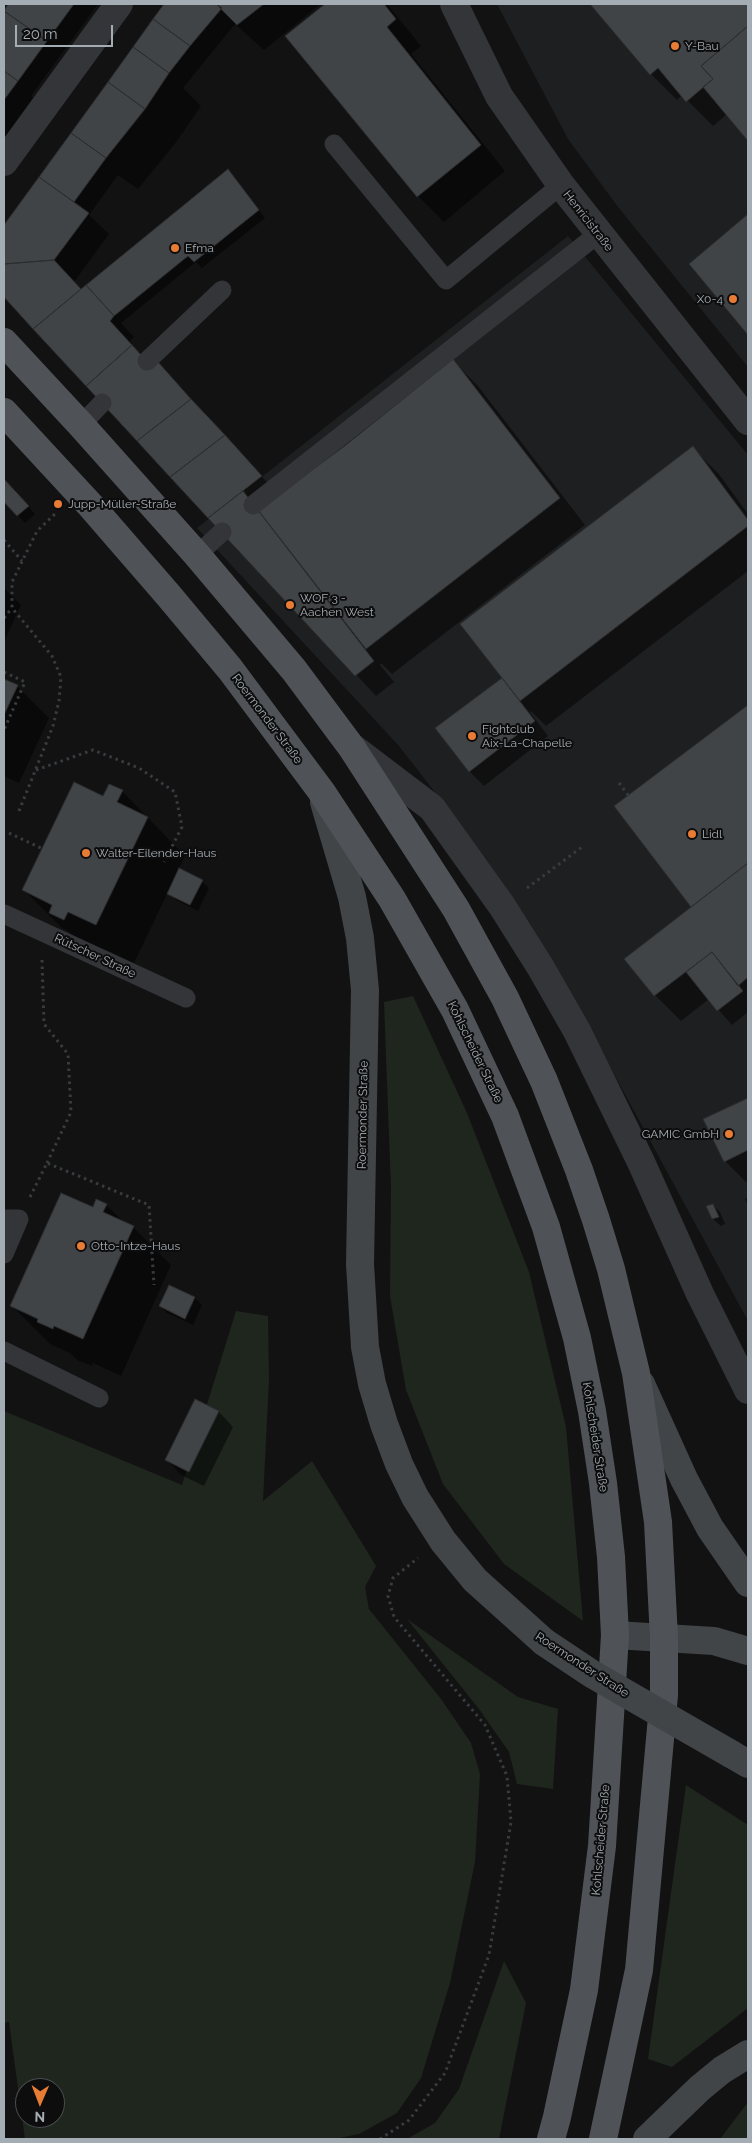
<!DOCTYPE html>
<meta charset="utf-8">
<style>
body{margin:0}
#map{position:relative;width:752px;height:2143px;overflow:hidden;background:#121213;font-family:Raleway,sans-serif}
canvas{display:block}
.frame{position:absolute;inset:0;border:5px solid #a4adb3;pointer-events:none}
.north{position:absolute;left:15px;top:2078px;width:50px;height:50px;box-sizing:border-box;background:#0d0d0e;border:1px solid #494d50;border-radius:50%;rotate:181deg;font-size:14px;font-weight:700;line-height:20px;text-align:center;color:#a4adb3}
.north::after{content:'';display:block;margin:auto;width:18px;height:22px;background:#e97c34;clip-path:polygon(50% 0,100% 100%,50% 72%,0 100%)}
.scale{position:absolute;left:15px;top:25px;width:98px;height:22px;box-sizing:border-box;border:2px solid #a4adb3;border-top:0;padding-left:6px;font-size:15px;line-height:18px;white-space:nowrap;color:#a4adb3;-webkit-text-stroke:4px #0d0d0e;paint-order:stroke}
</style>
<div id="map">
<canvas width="752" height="2143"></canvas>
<div class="frame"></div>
<div class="north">N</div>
<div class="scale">20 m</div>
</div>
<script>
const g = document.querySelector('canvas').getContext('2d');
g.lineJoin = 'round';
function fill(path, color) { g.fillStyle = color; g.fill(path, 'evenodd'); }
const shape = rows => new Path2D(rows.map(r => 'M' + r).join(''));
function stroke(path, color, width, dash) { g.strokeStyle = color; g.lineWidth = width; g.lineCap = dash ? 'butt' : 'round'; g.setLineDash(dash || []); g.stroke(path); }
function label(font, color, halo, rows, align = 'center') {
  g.font = font + ' Raleway,sans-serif'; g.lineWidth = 4; g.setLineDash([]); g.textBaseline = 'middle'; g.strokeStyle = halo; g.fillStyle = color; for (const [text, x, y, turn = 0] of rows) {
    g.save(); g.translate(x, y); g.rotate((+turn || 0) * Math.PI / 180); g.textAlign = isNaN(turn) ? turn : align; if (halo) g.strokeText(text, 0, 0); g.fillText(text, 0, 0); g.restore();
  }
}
fill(shape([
 [497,4,748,4,748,367,618,207,568,139],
 [568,236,748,455,748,1321,602,1052,441,800,399,746,197,528]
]), '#1e1f20');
fill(shape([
 [413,996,467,1113,529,1272,566,1427,583,1621,504,1564,443,1484,406,1390,390,1296,391,1189,384,1002],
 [236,1311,268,1316,269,1379,263,1501,312,1461,376,1566,365,1587,369,1609,441,1699,471,1743,480,1774,475,1862,450,1983,421,2078,397,2113,359,2134,335,2139,25,2139,9,2022,4,2023,4,1411,182,1485],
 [25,2088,55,2088,55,2118,25,2118],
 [407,1619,518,1697,558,1709,553,1789,517,1784,509,1752,479,1709],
 [686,1785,748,1825,748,2008,672,2067,648,2059],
 [504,1961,526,2003,499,2139,407,2139,435,2123,459,2089],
 [748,2102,748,2139,720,2139]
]), '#1f261e');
fill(shape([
 [8,4,98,4,31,96,49,114,4,176,4,10],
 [166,4,321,4,264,50,235,24,183,88,201,106,177,141,138,189,118,175,89,215,109,234,74,282,82,290,228,171,265,218,202,268,196,262,121,323,134,337,129,342,153,368,158,364,178,384,275,491,260,510,347,446,453,361,478,386,585,525,392,674,381,663,380,665,394,682,376,696,4,295,4,227],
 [327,4,387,4,421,46,411,54,505,171,444,222,418,196,287,36],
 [592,4,748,4,748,139,727,114,713,126,682,95,677,100,651,74],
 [748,215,748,333,690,264],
 [692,448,718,473,748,514,748,571,546,726,531,711,530,712,548,736,484,786,470,772,437,728,504,678],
 [4,480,35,514,25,523,4,500],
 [4,588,21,605,4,642],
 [4,680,17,686,49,718,19,783,4,776],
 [748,706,748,1012,732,1025,709,999,681,1021,655,995,626,959,693,907,616,806],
 [122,791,185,856,179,869,202,881,209,888,198,911,176,900,168,892,134,963,106,950,102,958,88,951,69,932,62,928,24,890,104,798],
 [748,1100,748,1180,746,1182,725,1161,705,1119],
 [748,1198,748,1206,745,1199],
 [106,1205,125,1223,133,1227,171,1265,121,1376,93,1363,92,1366,77,1360,70,1353,50,1344,12,1306,93,1209],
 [713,1205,720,1212,725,1224,721,1226,713,1219],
 [195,1298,202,1305,193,1325,167,1313,160,1306],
 [196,1401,219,1412,233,1427,204,1486,181,1475,167,1460]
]), '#0007');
const building = shape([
 [8,4,74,4,47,41,4,11,8,4],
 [164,4,216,4,222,8,190,46,153,19,164,4],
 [216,4,264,4,237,25,216,4],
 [325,4,384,4,396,19,387,27,481,145,417,197,285,36,325,4],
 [590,4,748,4,748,26,701,66,713,79,686,102,658,68,650,75,590,4],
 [4,11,47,41,18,81,4,71,4,11],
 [153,19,190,46,169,73,133,47,153,19],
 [748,26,748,141,703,87,713,79,701,66,748,26],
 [133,47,169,73,145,109,108,82,133,47],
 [4,71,18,81,4,100,4,71],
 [108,82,145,109,106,158,71,133,108,82],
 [71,133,106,158,74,202,39,177,71,133],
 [228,169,259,210,194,262,188,256,114,316,86,285,228,169],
 [39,177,89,213,54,260,4,264,4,225,39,177],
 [748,214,748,335,689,264,748,214],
 [54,260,81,289,33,329,4,297,4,264,54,260],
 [86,285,114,316,110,321,132,345,86,386,33,329,86,285],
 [132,345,152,367,158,362,191,399,137,441,86,386,132,345],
 [453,359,560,498,366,649,258,510,346,445,453,359],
 [191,399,225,435,170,477,137,441,191,399],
 [225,435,262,476,208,518,170,477,225,435],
 [693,446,748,520,748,526,520,701,460,624,693,446],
 [4,479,29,506,17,516,4,502,4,479],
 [243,491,374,661,355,676,208,518,243,491],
 [502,678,535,721,469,772,435,728,502,678],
 [4,679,18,685,4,715,4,679],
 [748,705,748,863,691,907,614,806,748,705],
 [74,782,103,796,109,784,123,790,117,802,148,817,96,925,68,912,64,920,49,913,52,905,22,890,74,782],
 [748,863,748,977,738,986,712,952,654,996,624,959,748,863],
 [179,868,203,880,190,905,167,894,179,868],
 [712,952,743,991,717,1011,686,972,712,952],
 [748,1098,748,1150,724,1162,703,1119,748,1098],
 [61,1193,93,1207,96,1199,107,1204,103,1212,134,1226,83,1339,54,1326,53,1329,37,1322,38,1319,10,1306,61,1193],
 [713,1204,719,1217,712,1219,706,1206,713,1204],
 [169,1285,195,1297,185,1319,159,1306,169,1285],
 [195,1399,219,1411,189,1472,165,1460,195,1399]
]);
fill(building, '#414446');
stroke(building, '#2c2d2f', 1);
stroke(shape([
 [4,540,22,561],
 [4,618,12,608],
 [4,672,25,682,4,730],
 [36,770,93,750,139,768,175,792,182,827,164,862],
 [619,783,628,795],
 [19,811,53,726,59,701,61,677,52,656,12,608,12,582,37,531,56,513],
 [9,833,43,849],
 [527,888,582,847],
 [42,960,44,1024,68,1054,71,1112,47,1163],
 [30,1197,47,1163,149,1205,154,1285],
 [380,2139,409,2120,445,2073,489,1955,511,1822,507,1776,485,1725,394,1617,388,1596,393,1578,418,1558]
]), '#393c3f', 3, [2.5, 4]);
stroke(shape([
 [334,144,446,280,561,185],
 [147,361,222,290],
 [81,425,102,403],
 [253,505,598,234],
 [197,555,222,532],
 [4,914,186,998],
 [4,1219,19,1219,4,1254],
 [4,1351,99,1398]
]), '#333538', 19);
stroke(shape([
 [454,4,499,96,561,185,748,421],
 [4,162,119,4],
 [353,748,432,808,502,906,541,968,577,1031,641,1162,700,1294,748,1390]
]), '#333538', 28);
stroke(shape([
 [324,802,352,897,360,938,365,990,360,1264,365,1347,372,1384,384,1424,399,1464,415,1497,443,1541,475,1580,544,1642],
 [641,1384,684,1479,710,1528,748,1583],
 [615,1635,714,1641,748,1651],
 [731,1754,748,1764],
 [647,2139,700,2088,722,2070,748,2054]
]), '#414548', 28);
stroke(shape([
 [4,342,81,425,197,555,294,670,352,748,456,909,505,998,544,1081,579,1170,596,1220,611,1269,636,1373,658,1522,664,1638,664,1695,639,1970,603,2139],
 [4,412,91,506,169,596,230,669,321,791,392,899,455,1010,505,1116,546,1227,577,1338,592,1411,603,1483,611,1557,615,1635,602,1846,584,1990,557,2117,551,2139]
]), '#4f5357', 28);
stroke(shape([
 [544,1642,592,1674,731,1754]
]), '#414548', 28);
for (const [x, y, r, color] of [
 [675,46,5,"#e97c34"],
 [175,248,5,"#e97c34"],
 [733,299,5,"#e97c34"],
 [58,504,5,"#e97c34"],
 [290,605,5,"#e97c34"],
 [472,736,5,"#e97c34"],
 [692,834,5,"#e97c34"],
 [86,853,5,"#e97c34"],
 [729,1134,5,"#e97c34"],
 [81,1246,5,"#e97c34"]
]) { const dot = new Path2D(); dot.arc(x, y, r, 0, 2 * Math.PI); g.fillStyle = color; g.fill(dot); stroke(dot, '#0d0d0e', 2); }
label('12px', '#a4adb3', '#0d0d0e', [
 ["Y-Bau",685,46],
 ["Efma",185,248],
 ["X0-4",723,299,"right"],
 ["Jupp-Müller-Straße",68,504],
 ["WOF 3 -",300,598],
 ["Aachen West",300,612],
 ["Fightclub",482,729],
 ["Aix-La-Chapelle",482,743],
 ["Lidl",702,834],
 ["Walter-Eilender-Haus",96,853],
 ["GAMIC GmbH",719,1134,"right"],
 ["Otto-Intze-Haus",91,1246]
], 'left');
label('12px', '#a4adb3', '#0d0d0e', [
 ["Henricistraße",588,221,52],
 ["Roermonder Straße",267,719,53],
 ["Rütscher Straße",95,956,25],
 ["Kohlscheider Straße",475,1052,64],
 ["Roermonder Straße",363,1115,-89],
 ["Kohlscheider Straße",595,1437,81],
 ["Roermonder Straße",582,1665,33],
 ["Kohlscheider Straße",601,1840,-85]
]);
</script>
